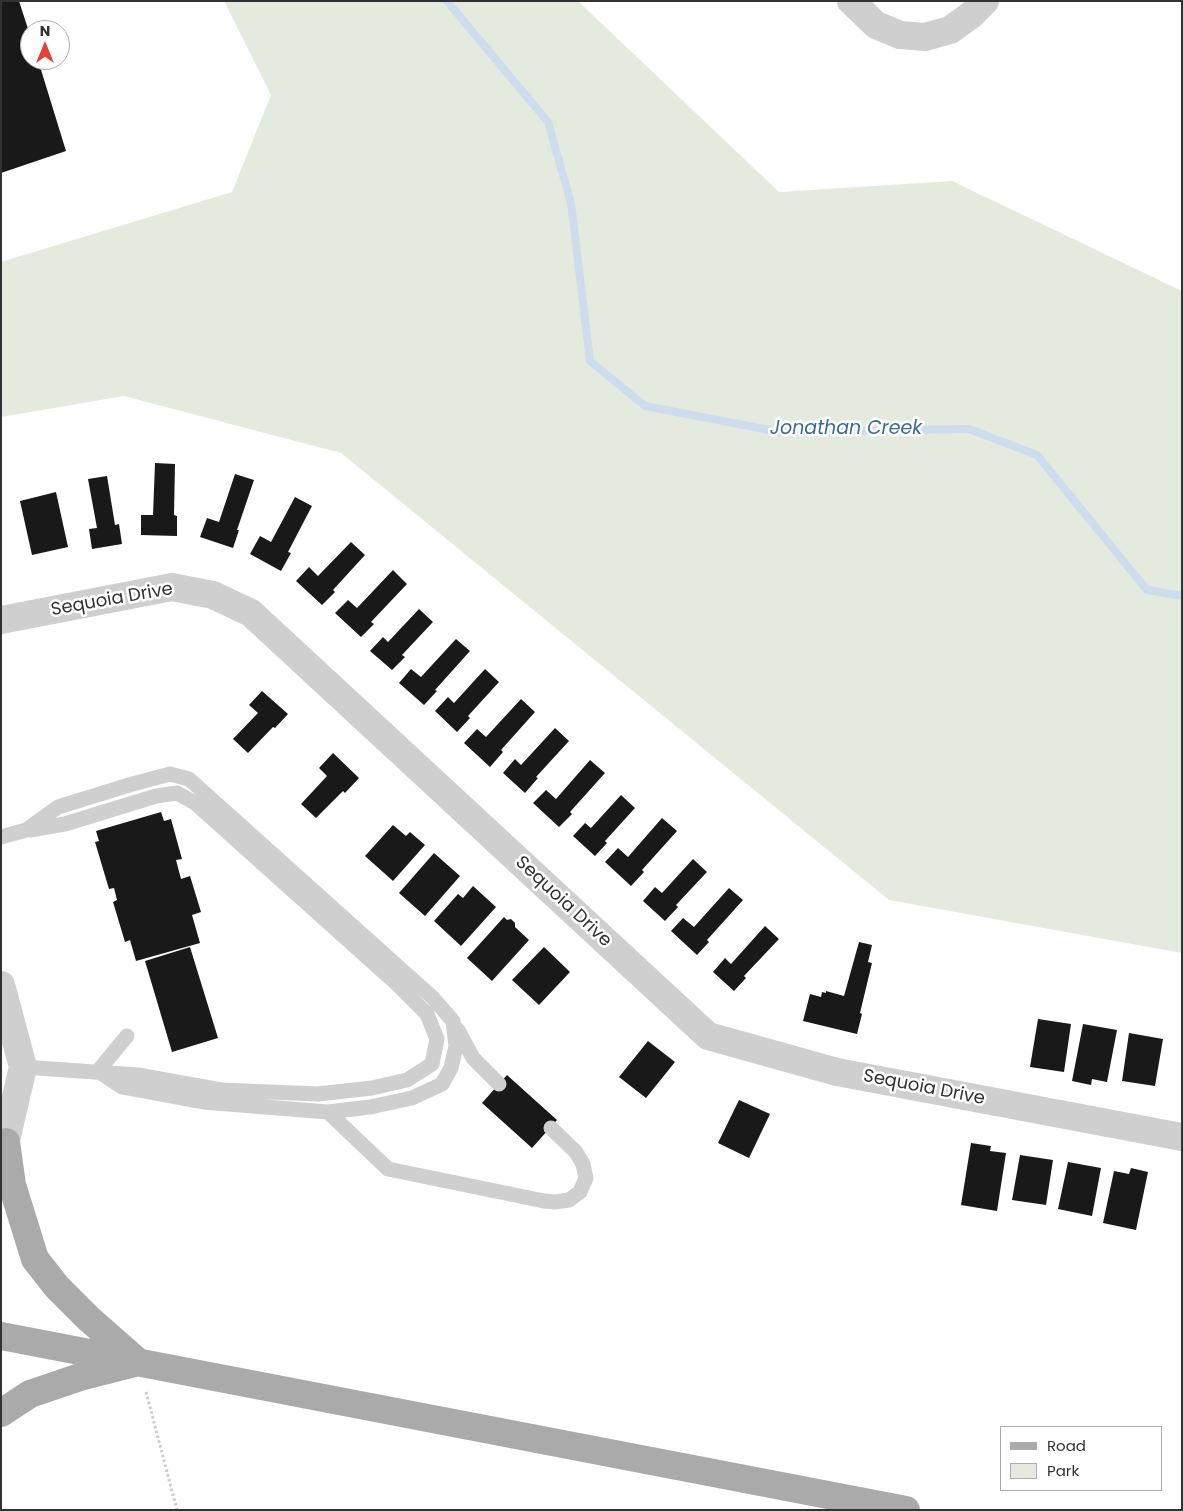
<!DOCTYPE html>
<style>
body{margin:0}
#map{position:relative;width:1183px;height:1511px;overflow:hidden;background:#fff;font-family:Poppins,sans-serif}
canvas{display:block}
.frame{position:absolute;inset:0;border:2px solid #323232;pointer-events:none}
.legend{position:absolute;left:1000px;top:1426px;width:162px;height:65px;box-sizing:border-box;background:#fff;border:1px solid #adadad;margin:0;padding:6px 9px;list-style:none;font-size:15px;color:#323232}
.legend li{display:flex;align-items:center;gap:10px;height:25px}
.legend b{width:25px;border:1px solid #adadad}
.north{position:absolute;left:20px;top:20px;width:50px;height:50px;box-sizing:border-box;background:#fff;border:1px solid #adadad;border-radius:50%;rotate:0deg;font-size:14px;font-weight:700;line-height:20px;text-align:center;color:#323232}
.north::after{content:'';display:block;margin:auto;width:18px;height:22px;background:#e73e36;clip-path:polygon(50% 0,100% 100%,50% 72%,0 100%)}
</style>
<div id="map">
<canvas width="1183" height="1511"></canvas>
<div class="frame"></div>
<ul class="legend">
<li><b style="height:6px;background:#aaa"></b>Road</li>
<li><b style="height:14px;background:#e4ebde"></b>Park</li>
</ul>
<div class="north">N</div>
</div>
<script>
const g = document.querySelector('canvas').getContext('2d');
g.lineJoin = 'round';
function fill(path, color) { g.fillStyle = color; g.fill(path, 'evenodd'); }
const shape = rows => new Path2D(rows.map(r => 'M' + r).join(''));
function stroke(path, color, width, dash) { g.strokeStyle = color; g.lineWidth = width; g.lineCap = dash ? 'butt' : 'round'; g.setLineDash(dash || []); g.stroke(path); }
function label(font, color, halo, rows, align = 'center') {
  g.font = font + ' Poppins,sans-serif'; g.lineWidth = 5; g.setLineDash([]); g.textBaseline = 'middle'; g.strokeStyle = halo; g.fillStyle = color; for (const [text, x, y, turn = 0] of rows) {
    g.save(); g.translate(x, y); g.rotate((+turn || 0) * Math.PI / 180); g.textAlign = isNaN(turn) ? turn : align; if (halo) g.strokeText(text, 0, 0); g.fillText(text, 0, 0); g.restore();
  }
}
fill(shape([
 [224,1,578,1,779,192,952,181,1182,291,1182,953,889,900,341,453,124,396,1,417,1,262,232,192,271,95]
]), '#e4ebde');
stroke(shape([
 [447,1,548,122,571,203,590,361,645,406,780,432,969,429,1037,455,1147,590,1182,596]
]), '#cdddee', 8);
fill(shape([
 [1,1,19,1,30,35,30,60,38,60,66,151,1,173],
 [155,463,175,464,174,515,177,516,177,536,141,535,141,515,153,515],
 [235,474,254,480,237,530,239,530,233,548,200,537,207,518,219,522],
 [107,476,115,525,119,524,122,544,92,549,89,529,97,528,88,479],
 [56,492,68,547,32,555,20,501],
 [295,497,312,506,288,552,291,553,281,571,250,554,260,536,271,542],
 [351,542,365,555,333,590,335,592,322,605,296,581,309,567,318,576],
 [393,570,407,584,371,622,374,624,361,637,335,613,348,600,357,608],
 [419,609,433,622,402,655,405,657,392,670,370,651,383,637,388,642],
 [456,639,470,651,435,690,437,691,424,705,399,683,411,669,421,677],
 [485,669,499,682,468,716,470,718,457,732,435,711,448,697,454,703],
 [262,691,288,714,275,728,273,727,248,753,233,739,258,713,249,705],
 [521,699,535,712,501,750,503,752,490,767,464,743,477,729,486,737],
 [555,728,569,741,536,777,538,778,525,793,503,773,515,759,521,765],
 [333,753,359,778,345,793,343,791,316,818,301,804,327,776,319,768],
 [590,760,605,773,570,812,572,814,559,827,533,803,546,790,556,799],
 [621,795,635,808,605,841,607,843,595,856,573,836,585,823,591,828],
 [161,812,164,821,171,819,182,859,176,860,181,879,190,876,201,912,192,915,200,943,136,961,130,940,125,942,113,902,117,900,114,888,109,889,95,842,99,841,96,831],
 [662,818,677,831,642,870,644,872,631,886,605,862,618,848,628,857],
 [393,825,406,836,410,832,425,845,393,881,365,856],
 [434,853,460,876,425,916,399,893],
 [693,859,707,872,676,905,678,907,665,921,643,901,655,887,662,893],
 [473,886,496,907,461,946,434,921,458,894,463,898],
 [729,888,743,900,707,940,709,942,697,955,671,931,683,918,694,927],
 [504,917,507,920,511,919,515,923,515,927,529,940,492,981,467,958],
 [765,926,779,939,744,976,746,978,734,991,713,972,725,958,731,964],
 [859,942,872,945,868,962,872,963,860,1013,862,1014,857,1034,803,1021,810,994,821,997,822,992,826,993,826,991,844,996],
 [190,947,218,1038,172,1052,145,961],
 [544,947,570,972,539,1005,512,980],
 [1038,1019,1071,1024,1064,1072,1030,1067],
 [1083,1024,1117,1030,1107,1082,1092,1079,1091,1085,1072,1081],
 [1129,1033,1163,1039,1155,1086,1122,1081],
 [648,1041,675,1062,646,1098,619,1077],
 [507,1075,557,1120,532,1148,482,1103],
 [739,1100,770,1114,749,1158,718,1143],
 [971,1143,991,1146,990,1151,1006,1153,997,1211,961,1205],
 [1020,1155,1053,1160,1046,1205,1012,1200],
 [1068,1162,1101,1168,1092,1216,1058,1209],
 [1131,1168,1148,1172,1136,1230,1103,1223,1114,1171,1129,1174]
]), '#191919');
stroke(shape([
 [146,1392,177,1510]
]), '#ccc', 3, [2.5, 2.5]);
stroke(shape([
 [1,837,26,830,58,807,129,785,170,774,189,779,432,997,453,1021,456,1046,451,1068,442,1084,412,1098,370,1107,328,1112,203,1102,122,1087,98,1071,127,1036],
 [458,1030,473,1058,499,1084],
 [23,1067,138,1075,221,1090,318,1094,372,1088,407,1080,432,1064,437,1039,427,1014,398,985,195,803,177,793,156,796,65,824,30,830],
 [328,1112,388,1169,544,1201,555,1202,569,1200,580,1192,586,1178,583,1164,576,1152,551,1128]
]), '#cfcfcf', 15);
stroke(shape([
 [851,1,876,25,900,35,925,37,950,30,971,15,985,1],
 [1,620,172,587,213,595,251,613,708,1036,837,1072,1182,1137]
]), '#cfcfcf', 28);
stroke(shape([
 [1,985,23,1067,1,1162]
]), '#cfcfcf', 28);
stroke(shape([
 [6,1142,12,1185,35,1259,57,1287,88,1318,138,1362],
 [1,1336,906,1510],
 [1,1413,30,1394,80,1377,131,1364]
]), '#aaa', 28);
label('18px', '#323232', '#fff', [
 ["Sequoia Drive",112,600,-10],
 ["Sequoia Drive",563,902,43],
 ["Sequoia Drive",924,1088,11]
]);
label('italic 19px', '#3e6a96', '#fff', [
 ["Jonathan Creek",846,429]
]);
</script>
